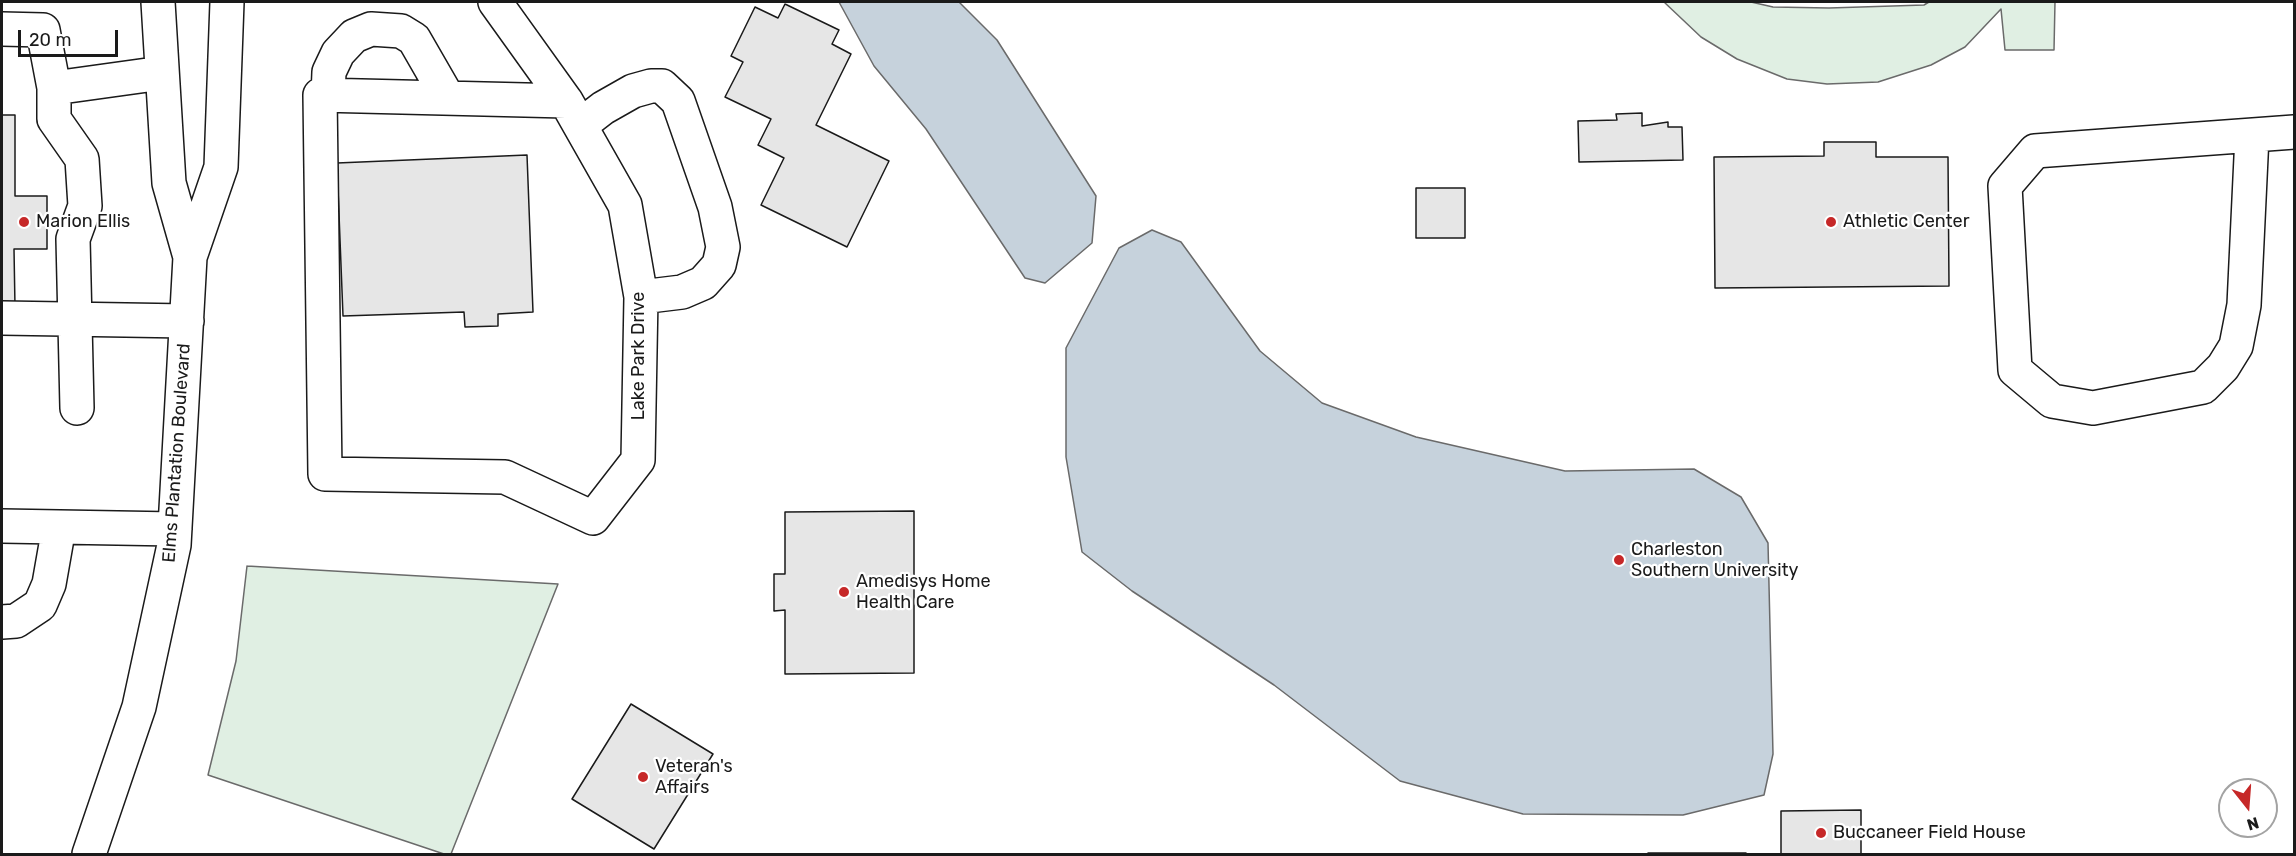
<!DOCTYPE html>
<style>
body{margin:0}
#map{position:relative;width:2296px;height:856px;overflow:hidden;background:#fff;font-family:Rubik,sans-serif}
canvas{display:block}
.frame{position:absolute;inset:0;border:3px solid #1a1a1a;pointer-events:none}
.north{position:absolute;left:2218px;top:778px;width:60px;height:60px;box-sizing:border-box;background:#fff;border:2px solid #a3a3a3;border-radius:50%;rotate:163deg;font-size:16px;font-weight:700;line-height:24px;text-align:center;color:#1a1a1a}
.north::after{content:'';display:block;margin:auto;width:21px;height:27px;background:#c62828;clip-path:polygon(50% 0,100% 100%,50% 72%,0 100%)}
.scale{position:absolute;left:18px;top:30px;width:100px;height:27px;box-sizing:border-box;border:3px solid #1a1a1a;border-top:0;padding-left:8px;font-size:18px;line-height:21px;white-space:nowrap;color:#1a1a1a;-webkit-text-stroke:4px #fff;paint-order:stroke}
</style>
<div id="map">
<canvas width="2296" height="856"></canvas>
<div class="frame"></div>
<div class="north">N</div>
<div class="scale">20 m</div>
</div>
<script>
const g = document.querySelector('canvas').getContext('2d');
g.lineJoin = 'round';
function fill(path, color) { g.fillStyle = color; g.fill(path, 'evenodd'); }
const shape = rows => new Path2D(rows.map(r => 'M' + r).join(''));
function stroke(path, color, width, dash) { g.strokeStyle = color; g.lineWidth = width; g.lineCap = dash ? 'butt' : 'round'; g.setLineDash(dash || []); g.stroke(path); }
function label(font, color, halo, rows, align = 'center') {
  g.font = font + ' Rubik,sans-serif'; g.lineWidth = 4.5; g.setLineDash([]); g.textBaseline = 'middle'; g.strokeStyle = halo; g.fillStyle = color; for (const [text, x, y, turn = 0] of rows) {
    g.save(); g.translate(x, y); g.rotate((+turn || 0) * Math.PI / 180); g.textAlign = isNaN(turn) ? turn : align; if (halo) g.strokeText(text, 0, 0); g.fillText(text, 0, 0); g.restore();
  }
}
const green = shape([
 [1664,2,1751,2,1773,7,1829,8,1924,5,1929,2,2055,2,2054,50,2005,50,2001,9,1965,47,1931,65,1878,82,1827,84,1787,79,1737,59,1701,37,1664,2],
 [247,566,558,584,451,854,444,854,208,775,236,661,247,566]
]);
fill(green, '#e0efe3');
stroke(green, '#6a6a6a', 1.5);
const water = shape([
 [839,2,959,2,997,40,1096,196,1092,243,1045,283,1025,278,926,129,874,66,839,2],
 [1152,230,1181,242,1260,351,1322,403,1416,437,1565,471,1694,469,1741,497,1768,543,1773,754,1764,795,1683,815,1523,814,1400,781,1274,685,1132,591,1082,552,1066,457,1066,348,1119,248,1152,230]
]);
fill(water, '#c6d2dc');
stroke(water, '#6a6a6a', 1.5);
const building = shape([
 [785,4,839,30,832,44,851,54,816,125,889,161,847,247,761,205,784,158,758,145,771,119,725,97,743,62,731,56,755,7,778,18,785,4],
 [1642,113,1642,126,1668,122,1668,127,1682,127,1683,160,1579,162,1578,121,1617,120,1616,114,1642,113],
 [2,115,15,115,15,196,47,196,47,249,14,249,15,307,2,307,2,115],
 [1824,142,1876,142,1876,157,1948,157,1949,286,1715,288,1714,157,1824,156,1824,142],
 [527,155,533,312,498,314,498,326,465,327,464,312,343,316,337,163,527,155],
 [1416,188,1465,188,1465,238,1416,238,1416,188],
 [914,511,914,673,785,674,785,610,774,611,774,574,785,574,785,512,914,511],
 [631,704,713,754,654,849,572,799,631,704],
 [1861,810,1861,854,1781,854,1781,811,1861,810],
 [1648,853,1746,853,1746,854,1648,854,1648,853]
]);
fill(building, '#e6e6e6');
stroke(building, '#1a1a1a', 1.5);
const minor = shape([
 [158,2,169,183,190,257],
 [495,2,566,101,625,205,641,297,638,460,593,518,505,477,325,474,320,95,566,101],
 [2,29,43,30,54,88,54,119,82,159,85,206,73,239,77,408],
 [54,88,162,73],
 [328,96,329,72,338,53,354,36,371,29,401,31,414,39,448,98],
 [581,125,603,108,633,91,651,86,662,86,678,101,715,207,723,247,719,265,703,283,682,292,641,297],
 [2252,136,2244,305,2236,346,2223,367,2203,387,2093,408,2052,401,2015,370,2005,186,2035,151,2294,132],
 [2,318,187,321],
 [2,526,175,529],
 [2,622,16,621,40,605,49,584,59,527],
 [89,854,139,707,174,545,190,257,221,167,227,2]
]);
stroke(minor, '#1a1a1a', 36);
stroke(minor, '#fff', 33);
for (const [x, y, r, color] of [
 [24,222,6,"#c62828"],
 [1831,222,6,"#c62828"],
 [1619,560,6,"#c62828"],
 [844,592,6,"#c62828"],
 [643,777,6,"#c62828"],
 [1821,833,6,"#c62828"]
]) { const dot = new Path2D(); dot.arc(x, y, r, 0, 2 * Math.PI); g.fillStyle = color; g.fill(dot); stroke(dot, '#fff', 2); }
label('18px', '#1a1a1a', '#fff', [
 ["Marion Ellis",36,222],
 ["Athletic Center",1843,222],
 ["Charleston",1631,550],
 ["Southern University",1631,571],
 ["Amedisys Home",856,582],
 ["Health Care",856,603],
 ["Veteran's",655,767],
 ["Affairs",655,788],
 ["Buccaneer Field House",1833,833]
], 'left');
label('18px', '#1a1a1a', '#fff', [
 ["Lake Park Drive",639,356,-90],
 ["Elms Plantation Boulevard",177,453,-86]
]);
</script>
